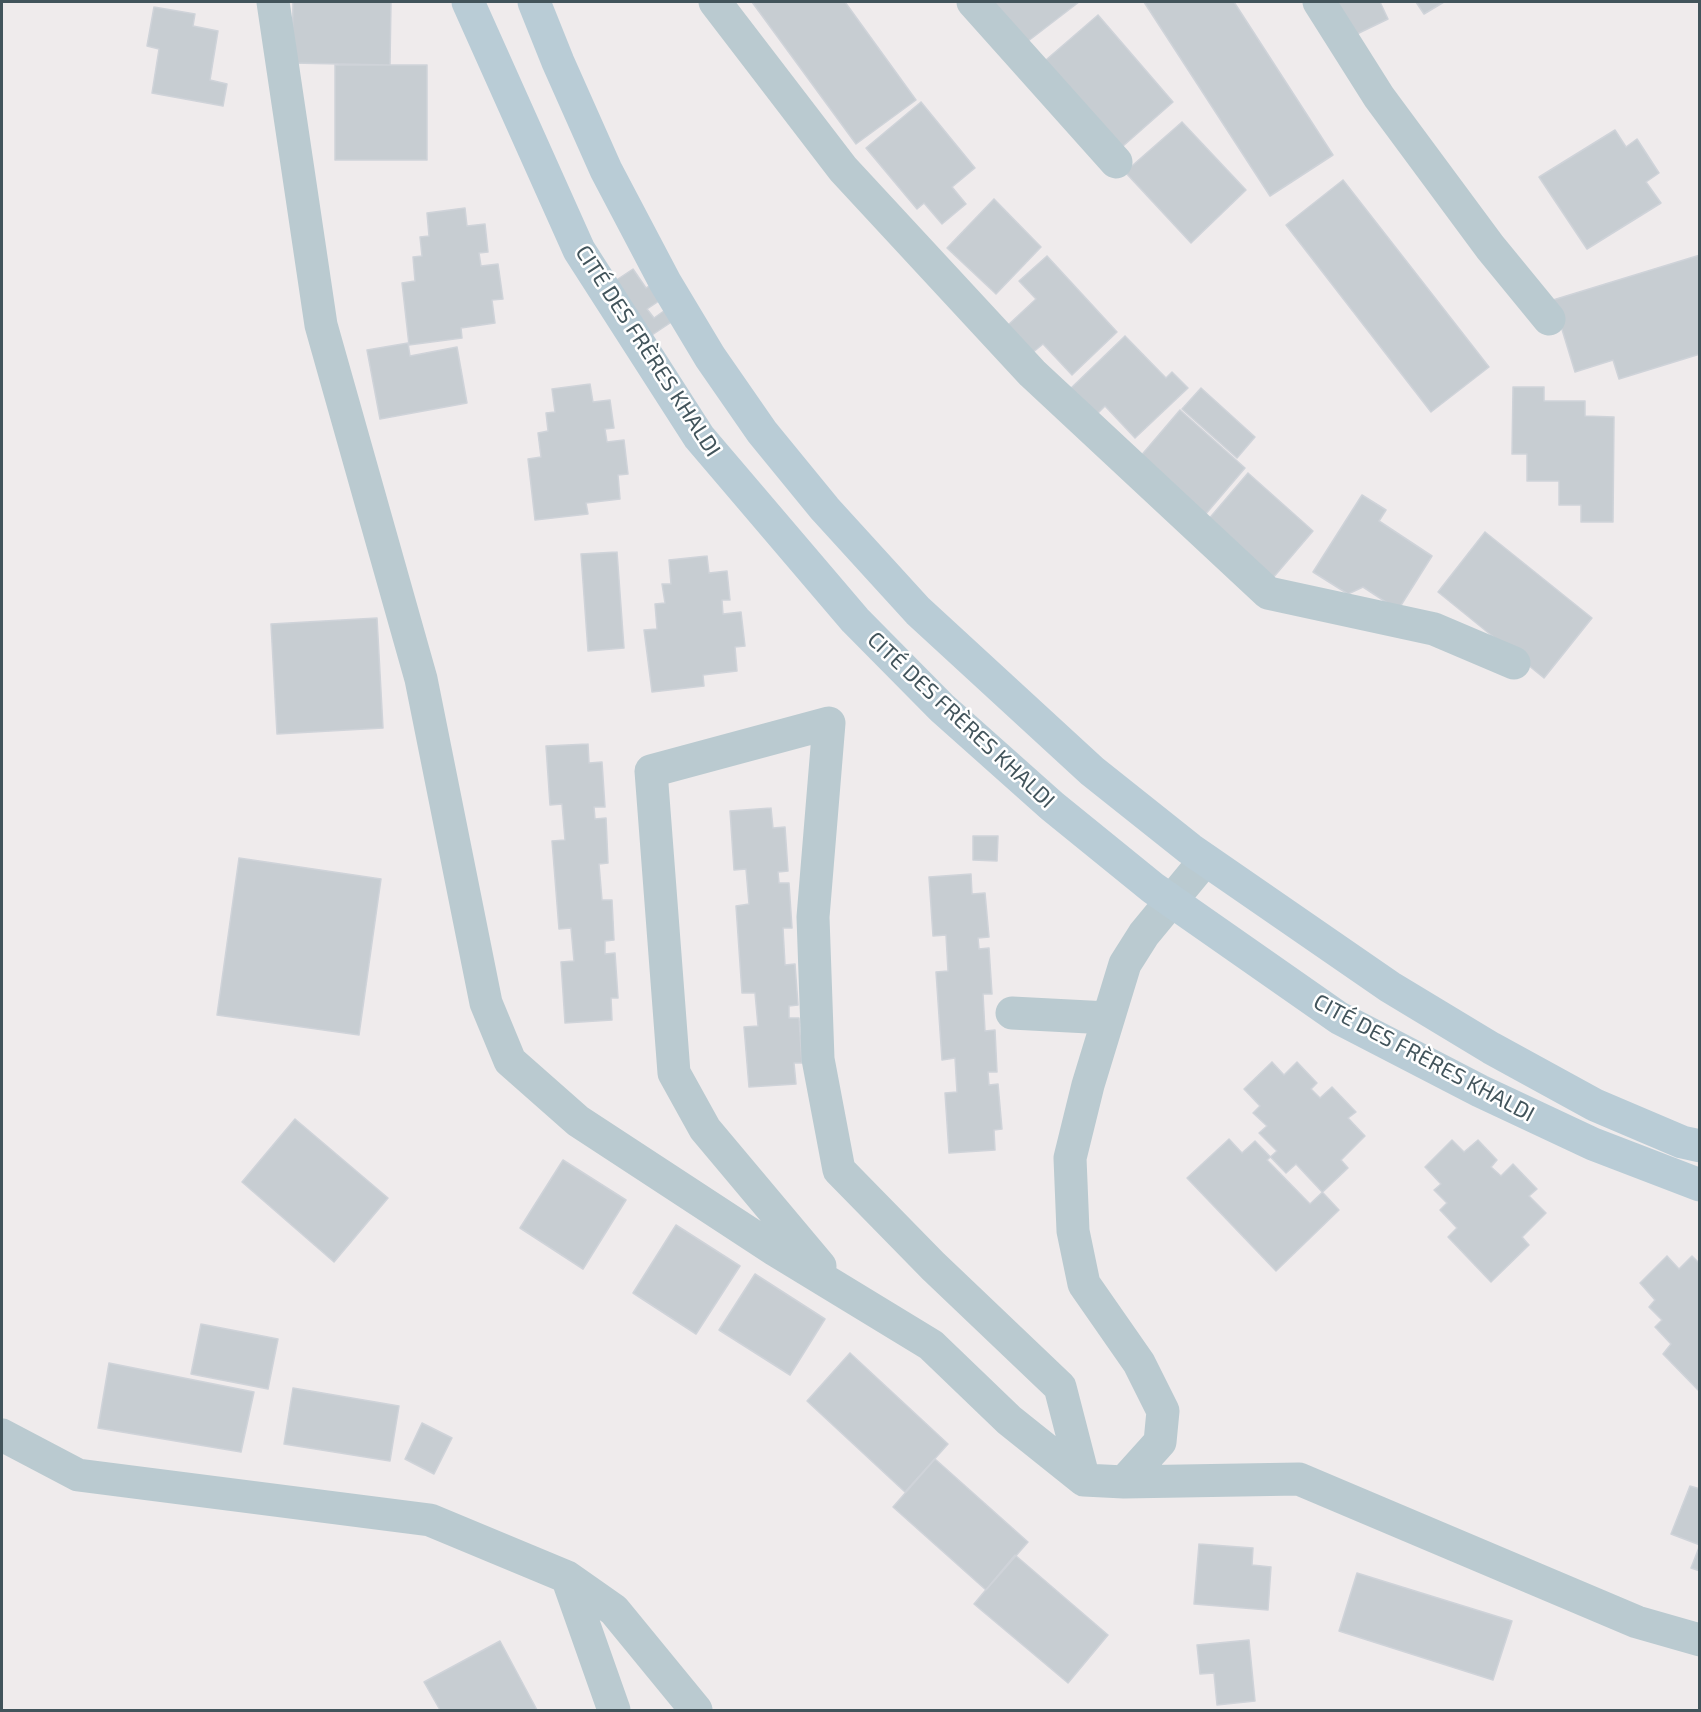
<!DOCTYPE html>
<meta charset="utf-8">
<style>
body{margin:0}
#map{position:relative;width:1701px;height:1712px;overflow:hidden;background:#efebec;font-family:"Exo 2",sans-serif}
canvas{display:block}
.frame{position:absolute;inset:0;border:3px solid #42545b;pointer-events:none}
</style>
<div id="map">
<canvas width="1701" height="1712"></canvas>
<div class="frame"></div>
</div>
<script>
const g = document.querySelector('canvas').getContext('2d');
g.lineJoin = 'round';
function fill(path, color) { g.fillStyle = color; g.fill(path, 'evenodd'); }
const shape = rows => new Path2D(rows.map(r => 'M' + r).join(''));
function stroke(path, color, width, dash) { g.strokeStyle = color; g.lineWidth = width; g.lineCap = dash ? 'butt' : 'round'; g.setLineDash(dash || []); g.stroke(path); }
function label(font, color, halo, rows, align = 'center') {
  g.font = font + ' "Exo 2",sans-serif'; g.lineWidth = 5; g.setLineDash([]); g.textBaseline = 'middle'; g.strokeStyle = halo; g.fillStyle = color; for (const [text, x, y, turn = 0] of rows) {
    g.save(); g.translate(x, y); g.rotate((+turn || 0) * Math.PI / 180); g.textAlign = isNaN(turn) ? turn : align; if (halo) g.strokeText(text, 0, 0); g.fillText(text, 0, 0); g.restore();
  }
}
const building = shape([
 [293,2,391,2,390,65,292,63,293,2],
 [752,2,845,2,916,100,856,144,752,2],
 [989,2,1079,2,1023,45,989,2],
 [1144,2,1234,2,1333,155,1270,196,1144,2],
 [1309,2,1380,2,1388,19,1330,47,1309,2],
 [1416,2,1444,2,1424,14,1416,2],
 [154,7,195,14,193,26,218,31,210,80,227,84,223,106,152,93,159,49,147,46,154,7],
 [1098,15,1173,102,1114,154,1039,66,1098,15],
 [335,65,427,65,427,160,335,160,335,65],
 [921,102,975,168,952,187,966,204,942,224,924,203,917,209,866,148,921,102],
 [1182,122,1246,190,1191,243,1125,172,1182,122],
 [1615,130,1626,147,1637,139,1659,173,1646,182,1661,203,1587,249,1539,177,1615,130],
 [1343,180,1489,367,1431,412,1286,225,1343,180],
 [994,199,1041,247,996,294,947,248,994,199],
 [465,208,467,226,485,224,488,252,479,253,481,266,498,264,503,299,492,300,495,323,461,328,462,338,409,345,402,283,415,281,413,257,422,256,420,237,429,236,427,213,465,208],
 [1700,255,1700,354,1619,379,1613,360,1575,372,1553,300,1700,255],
 [1047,256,1117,332,1072,375,1043,344,1032,353,1007,326,1036,299,1019,281,1047,256],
 [633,269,646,288,652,284,662,299,647,309,654,318,668,308,676,319,649,337,612,283,633,269],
 [1125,336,1166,378,1172,372,1188,388,1135,438,1105,406,1094,417,1069,390,1125,336],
 [408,343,410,356,457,347,467,403,380,419,367,350,408,343],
 [590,384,593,402,610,400,614,428,605,429,607,442,624,440,628,474,618,475,620,499,586,503,588,514,535,520,528,459,541,457,538,433,548,431,546,413,555,412,552,389,590,384],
 [1513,387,1544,387,1544,401,1585,401,1585,416,1614,417,1613,522,1581,522,1581,505,1559,505,1559,481,1527,481,1527,454,1512,454,1513,387],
 [1201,388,1255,437,1237,458,1182,409,1201,388],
 [1180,410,1245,468,1204,516,1139,458,1180,410],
 [1248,473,1313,531,1272,579,1207,521,1248,473],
 [1362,495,1386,510,1379,521,1432,556,1398,610,1363,587,1348,594,1313,572,1362,495],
 [1485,532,1592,618,1544,678,1438,592,1485,532],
 [617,552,624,648,588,651,581,554,617,552],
 [707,556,709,573,727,571,730,600,722,600,723,614,741,612,745,646,735,647,737,671,703,675,704,686,652,692,644,630,657,629,655,604,665,603,662,584,671,584,669,560,707,556],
 [377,618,383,728,277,734,271,624,377,618],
 [588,744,589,763,602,762,605,807,594,807,595,819,606,818,608,863,599,864,602,900,612,900,614,940,605,941,605,954,615,953,618,998,611,998,612,1020,565,1023,561,962,574,961,571,928,559,929,552,841,565,840,562,804,550,805,546,746,588,744],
 [771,808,773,828,785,827,788,871,778,872,779,883,789,883,792,928,783,928,785,965,795,964,798,1005,789,1006,789,1018,799,1018,802,1063,794,1063,796,1084,749,1087,744,1027,758,1026,755,993,742,993,736,906,749,904,746,869,734,870,730,811,771,808],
 [973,836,998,836,997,861,973,860,973,836],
 [239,858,381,879,359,1035,217,1015,239,858],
 [971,874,972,894,985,893,989,937,978,938,979,949,989,948,992,994,983,994,985,1031,995,1030,997,1072,988,1072,989,1085,998,1084,1002,1129,994,1130,995,1150,949,1153,945,1093,957,1092,955,1058,942,1060,936,972,948,971,946,935,933,936,929,877,971,874],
 [1272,1062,1284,1075,1297,1062,1317,1083,1311,1089,1320,1098,1332,1087,1356,1112,1348,1118,1365,1136,1341,1160,1348,1168,1310,1204,1267,1160,1277,1151,1259,1133,1267,1126,1253,1113,1260,1106,1244,1089,1272,1062],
 [295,1119,388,1198,334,1262,242,1182,295,1119],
 [1229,1139,1242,1153,1255,1141,1286,1173,1296,1164,1339,1210,1276,1271,1187,1178,1229,1139],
 [1452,1140,1464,1152,1478,1140,1497,1160,1491,1167,1501,1176,1513,1164,1537,1189,1529,1196,1546,1213,1522,1237,1529,1245,1491,1282,1448,1237,1457,1228,1440,1210,1447,1203,1434,1190,1441,1184,1425,1167,1452,1140],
 [563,1160,626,1200,583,1269,520,1228,563,1160],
 [676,1225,740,1266,696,1334,633,1293,676,1225],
 [1667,1256,1679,1269,1692,1256,1700,1264,1700,1392,1663,1354,1671,1344,1655,1327,1662,1320,1649,1307,1655,1300,1640,1283,1667,1256],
 [755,1274,825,1319,790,1375,719,1330,755,1274],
 [201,1324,278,1339,268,1389,191,1374,201,1324],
 [850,1353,948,1444,905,1492,807,1401,850,1353],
 [109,1363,254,1392,241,1452,98,1428,109,1363],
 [293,1388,399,1406,390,1461,284,1444,293,1388],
 [422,1423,452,1438,434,1474,405,1459,422,1423],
 [935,1459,1028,1542,986,1590,893,1507,935,1459],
 [1690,1486,1700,1489,1700,1545,1671,1534,1690,1486],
 [1199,1544,1253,1548,1252,1565,1271,1567,1268,1610,1194,1604,1199,1544],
 [1700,1545,1700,1571,1691,1568,1700,1545],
 [1015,1555,1108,1635,1068,1683,974,1604,1015,1555],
 [1357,1573,1512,1621,1493,1680,1339,1631,1357,1573],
 [1249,1640,1255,1701,1217,1705,1214,1673,1200,1674,1197,1645,1249,1640],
 [500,1641,537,1710,440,1710,424,1682,500,1641]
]);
fill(building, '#c7cdd2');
stroke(building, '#cfd3d9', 1.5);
stroke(shape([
 [273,2,321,325,421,679,486,1003,510,1061,578,1121,775,1250,931,1345,1009,1420,1084,1480,1124,1482,1160,1442,1163,1411,1139,1363,1084,1284,1073,1231,1070,1158,1088,1085,1125,964,1144,934,1205,860],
 [715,2,843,169,1032,373,1268,593,1434,629,1514,663],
 [973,2,1116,162],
 [1319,2,1379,97,1490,247,1549,319],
 [1012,1013,1108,1018],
 [820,1266,705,1129,674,1073,651,771,829,723,813,917,818,1059,839,1170,933,1266,1060,1387,1084,1480],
 [2,1435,78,1475,430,1520,567,1577,614,1610,696,1710],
 [1124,1482,1299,1479,1637,1622,1700,1640],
 [567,1577,614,1710]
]), '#bacad0', 33);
stroke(shape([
 [468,2,579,250,699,437,855,620,942,708,1052,806,1153,888,1339,1018,1480,1091,1593,1144,1700,1185],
 [534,2,558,62,606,170,665,282,710,357,762,432,825,509,918,611,1092,771,1190,849,1332,947,1390,987,1491,1048,1595,1105,1682,1142,1700,1146]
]), '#b9ccd6', 33);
label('22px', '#42545b', '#fff', [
 ["CITÉ DES FRÈRES KHALDI",648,351,57],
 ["CITÉ DES FRÈRES KHALDI",961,720,43],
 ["CITÉ DES FRÈRES KHALDI",1424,1058,28]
]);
</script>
